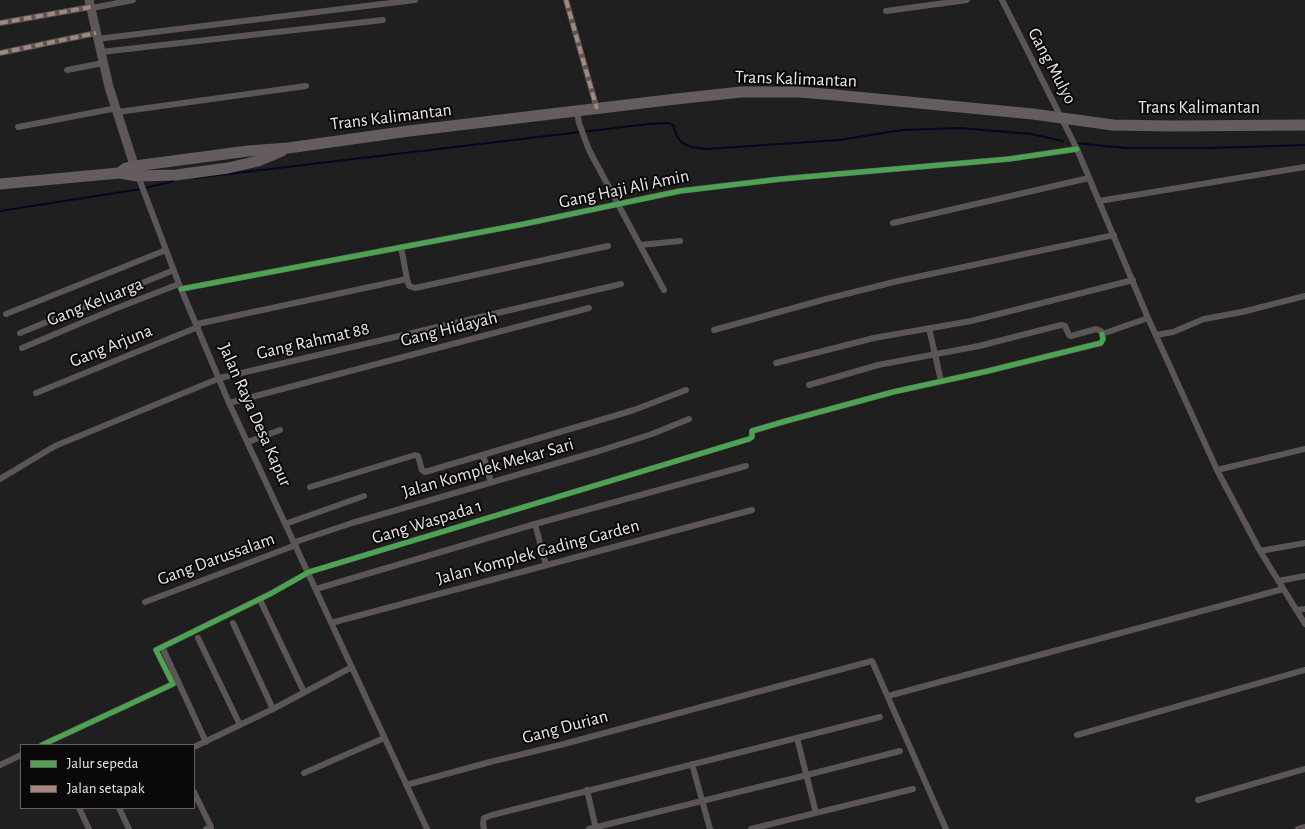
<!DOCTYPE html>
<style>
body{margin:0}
#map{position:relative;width:1305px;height:829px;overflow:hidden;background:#201f20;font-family:"Alegreya Sans",sans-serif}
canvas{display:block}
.legend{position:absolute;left:20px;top:744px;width:175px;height:65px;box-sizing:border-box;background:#0a0809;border:1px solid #636162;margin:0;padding:6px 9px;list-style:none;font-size:15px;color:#e9e7e8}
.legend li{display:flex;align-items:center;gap:10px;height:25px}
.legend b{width:25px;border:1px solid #636162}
</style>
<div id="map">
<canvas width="1305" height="829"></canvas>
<ul class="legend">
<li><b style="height:6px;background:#4ca352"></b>Jalur sepeda</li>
<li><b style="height:6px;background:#a5887d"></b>Jalan setapak</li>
</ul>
</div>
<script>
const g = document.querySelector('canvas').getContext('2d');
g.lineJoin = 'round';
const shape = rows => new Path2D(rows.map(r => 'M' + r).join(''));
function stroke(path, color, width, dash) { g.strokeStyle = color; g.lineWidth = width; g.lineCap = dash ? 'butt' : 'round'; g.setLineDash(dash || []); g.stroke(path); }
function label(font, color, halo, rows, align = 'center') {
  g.font = font + ' "Alegreya Sans",sans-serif'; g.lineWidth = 4; g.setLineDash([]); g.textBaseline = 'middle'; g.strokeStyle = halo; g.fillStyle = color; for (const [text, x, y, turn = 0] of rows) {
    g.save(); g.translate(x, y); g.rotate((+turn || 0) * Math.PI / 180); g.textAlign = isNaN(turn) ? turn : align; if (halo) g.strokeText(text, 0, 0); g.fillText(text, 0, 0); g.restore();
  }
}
stroke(shape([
 [1075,143,1126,148,1211,148,1305,145],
 [194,178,648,124,668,123,673,125,677,136,682,143,692,147,706,149,839,140,902,130,960,128,1031,134,1063,141],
 [145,188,174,181],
 [0,211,141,189]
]), '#060620', 2);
stroke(shape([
 [566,0,597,109],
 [1002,0,1077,149,1148,318,1217,470,1260,551,1305,624],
 [92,8,133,0],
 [886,11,967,0],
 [0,23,91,7],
 [97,39,415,0],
 [101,52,383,20],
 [0,53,96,33],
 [67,70,103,63],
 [118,112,306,86],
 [577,112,579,123,589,150,664,290],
 [18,127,117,108],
 [138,176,179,284,229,403,427,829],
 [1099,201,1305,167],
 [893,223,1089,178],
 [640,245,680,241],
 [401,247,407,279],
 [181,289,524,224,680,191,781,179,1009,159,1077,149],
 [6,314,166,250],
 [197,324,407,279,409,286,415,288,608,246],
 [929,328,941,381],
 [714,330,826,299,898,281,1114,235],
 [20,333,174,270],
 [1102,334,1148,318],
 [1156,335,1173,332,1204,319,1242,312,1305,296],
 [22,348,112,310,179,284],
 [776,363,874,338,971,321,1133,280],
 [809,385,878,365,979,346,1061,325,1065,326,1069,335,1071,336,1096,329,1101,331,1102,334],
 [36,393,198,327],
 [229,403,589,308],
 [248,442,280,430],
 [483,455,491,482],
 [1217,470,1305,449],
 [0,479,55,446,220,378,621,284],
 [310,487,415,455,418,456,422,470,425,472,634,410,686,390],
 [285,524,364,496],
 [535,524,546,565],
 [295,542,352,523,599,451,652,434,689,419],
 [1260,551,1305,543],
 [1278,581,1305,576],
 [316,589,535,524,746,466],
 [145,602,296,545],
 [261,602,304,692],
 [1296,610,1305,609],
 [233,623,273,709],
 [331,623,752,510],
 [198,638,240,725],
 [164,651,206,742],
 [888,696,1283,589],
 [1077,735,1305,670],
 [797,738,816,813],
 [42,745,173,684,156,650,270,594,309,572,749,439,752,437,752,431,786,421,893,392,988,371,1101,343,1103,339,1102,334],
 [194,747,273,709,352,667],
 [692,764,710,829],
 [0,765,21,755],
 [304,773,384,738],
 [406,785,490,762,564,744,872,661,946,829],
 [587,790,596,829],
 [194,792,211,827,206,829],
 [1198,800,1305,769],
 [79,808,89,829],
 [119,808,129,829],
 [484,829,483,823,484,818,492,815,880,717],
 [589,829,807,775,900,751],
 [751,829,913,789],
 [1298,829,1305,827]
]), '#5c5557', 6);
stroke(shape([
 [89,0,109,87,136,171]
]), '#5e575a', 9);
stroke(shape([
 [119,173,138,176,176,175,228,168,258,161,282,151],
 [0,184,119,173,126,168,135,166,248,151,288,148,409,131,676,99,741,92,800,92,835,95,1033,114,1113,125,1172,126,1305,125]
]), '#645c5f', 11);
stroke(shape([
 [566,0,597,109],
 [0,23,91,7],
 [0,53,96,33]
]), '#a5887d', 4, [8, 4]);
stroke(shape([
 [181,289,524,224,680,191,781,179,1009,159,1077,149],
 [42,745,173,684,156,650,270,594,309,572,749,439,752,437,752,431,786,421,893,392,988,371,1101,343,1103,339,1102,334]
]), '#4ca352', 5);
label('18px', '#e9e7e8', '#0a0809', [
 ["Gang Mulyo",1052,66,62],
 ["Trans Kalimantan",796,79,2],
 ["Trans Kalimantan",1199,108],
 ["Trans Kalimantan",391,117,-7],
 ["Gang Haji Ali Amin",624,189,-12],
 ["Gang Keluarga",95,302,-22],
 ["Gang Hidayah",449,329,-14],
 ["Gang Rahmat 88",313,341,-13],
 ["Gang Arjuna",111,346,-22],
 ["Jalan Raya Desa Kapur",255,415,66],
 ["Jalan Komplek Mekar Sari",488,468,-16],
 ["Gang Waspada 1",427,522,-17],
 ["Jalan Komplek Gading Garden",538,552,-15],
 ["Gang Darussalam",216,559,-20],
 ["Gang Durian",565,727,-15]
]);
</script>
